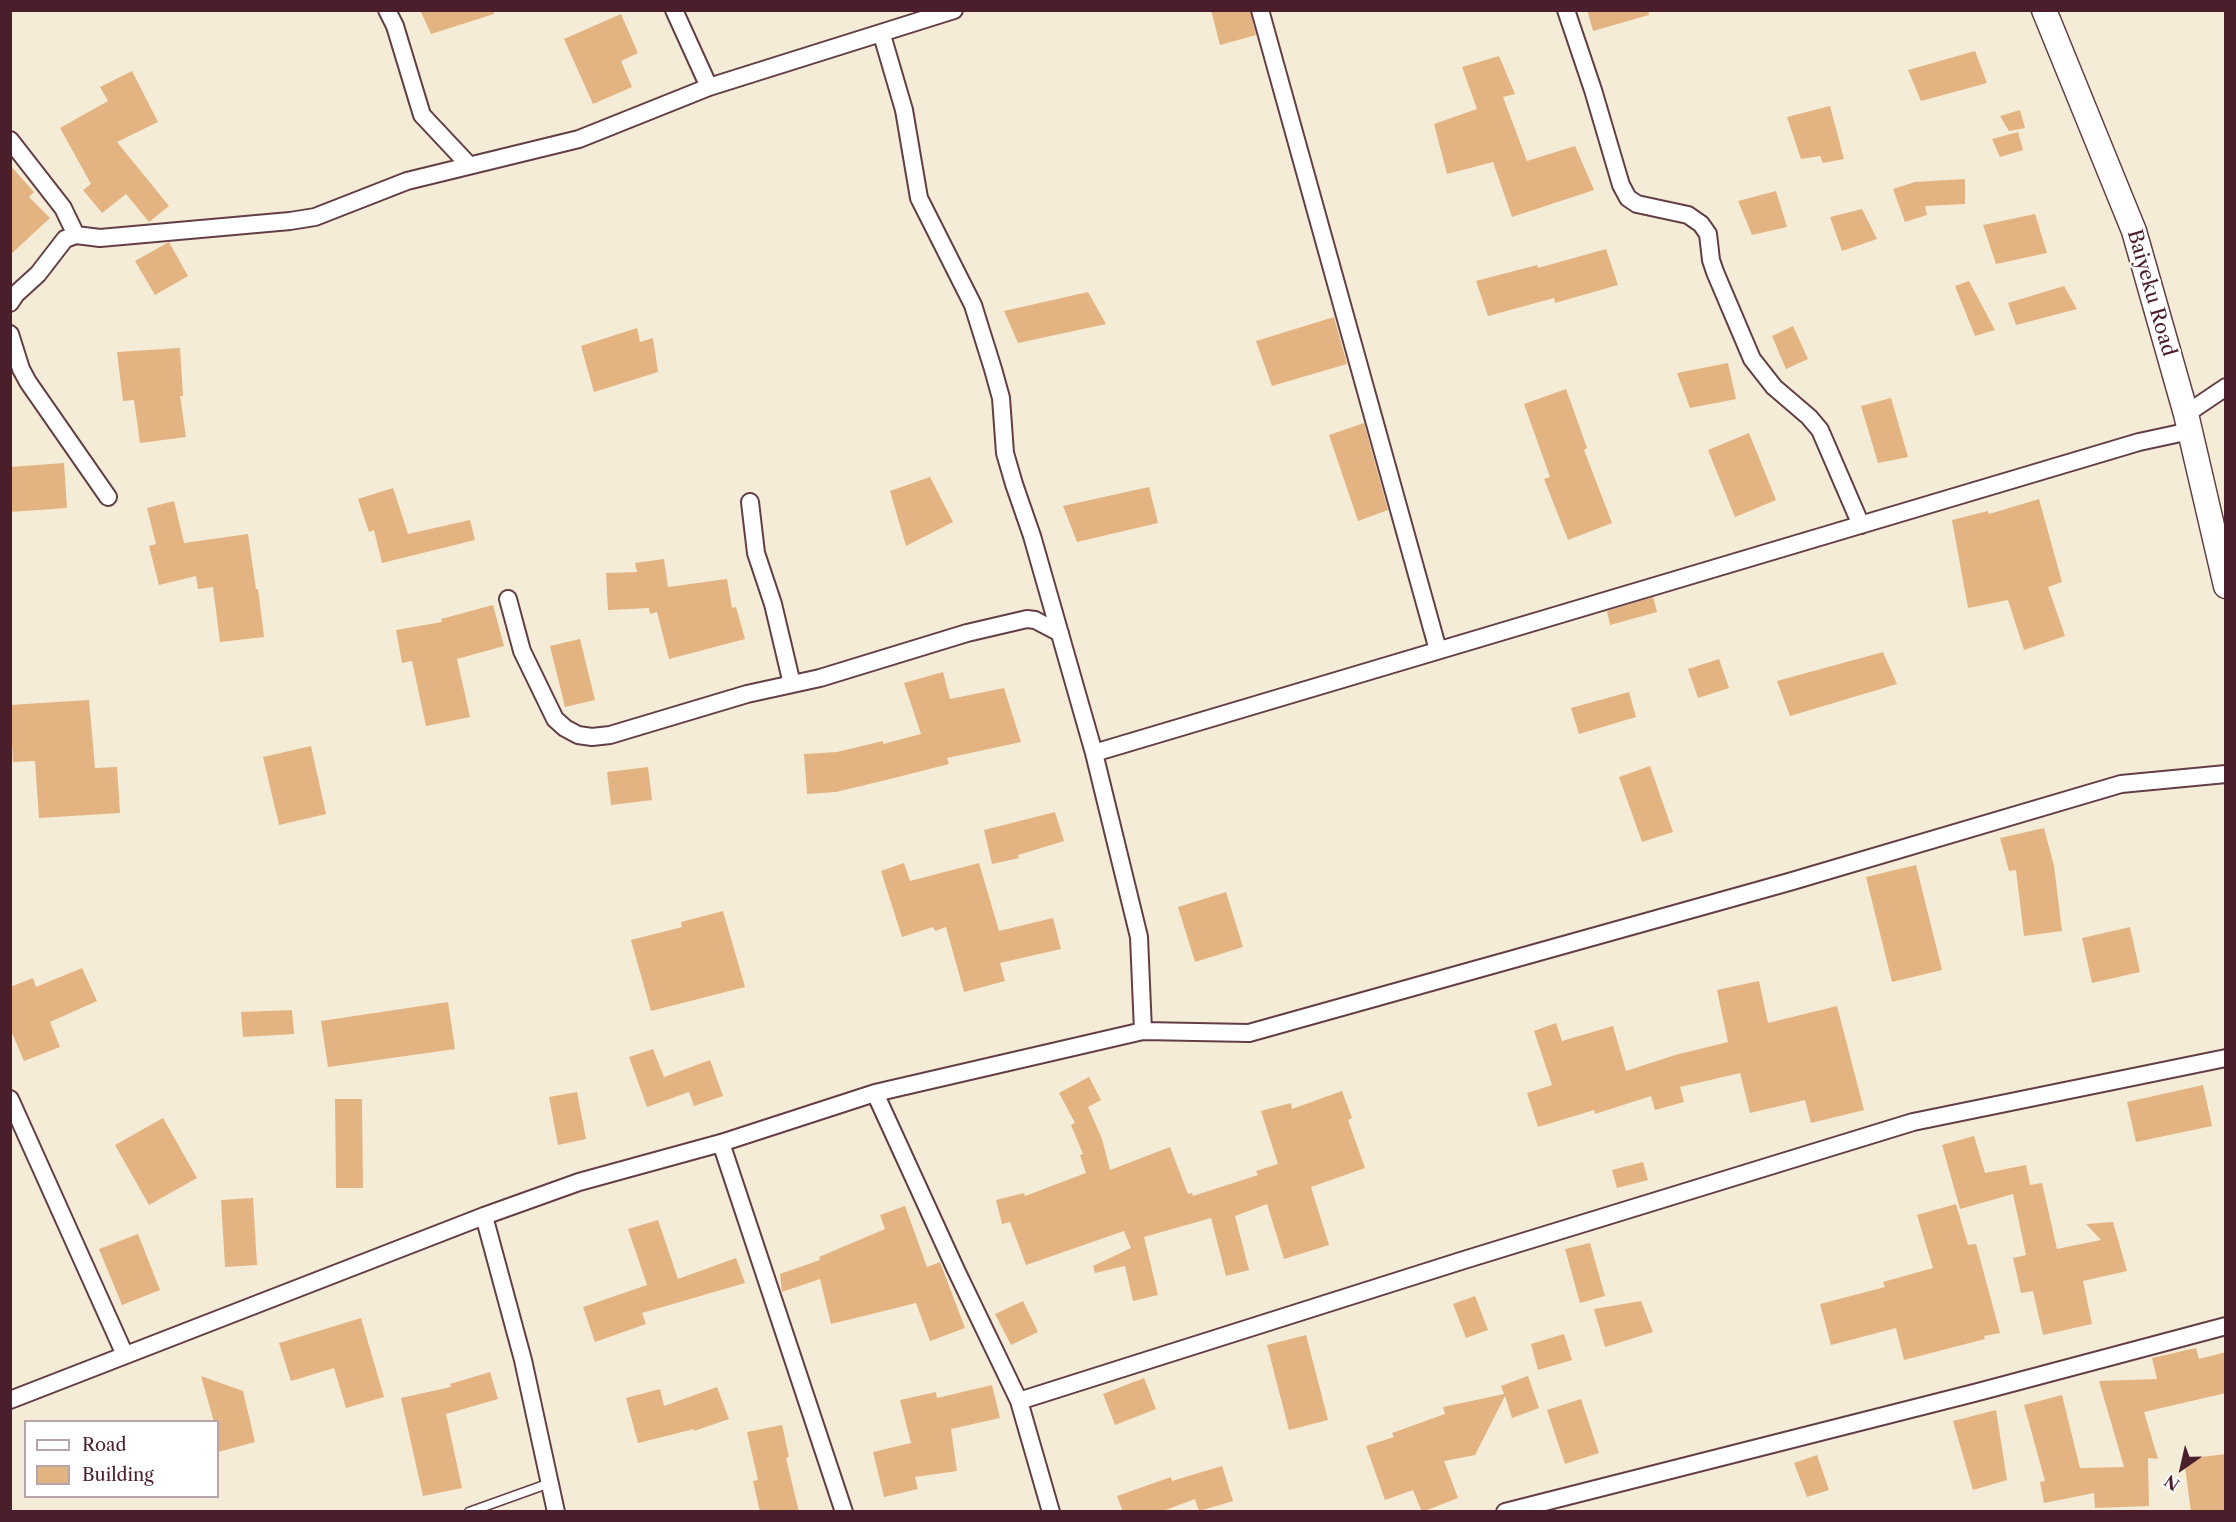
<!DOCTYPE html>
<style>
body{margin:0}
#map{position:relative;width:2236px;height:1522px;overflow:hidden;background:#f5ecd7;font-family:"Libre Caslon Text",serif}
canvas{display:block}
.frame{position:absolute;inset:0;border:12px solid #4a1f2b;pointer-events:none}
.legend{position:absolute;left:24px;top:1420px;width:195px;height:78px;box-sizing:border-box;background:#fff;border:2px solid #b7a5aa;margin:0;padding:8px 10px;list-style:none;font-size:18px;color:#4a1f2b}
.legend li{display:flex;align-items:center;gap:12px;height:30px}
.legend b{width:30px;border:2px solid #b7a5aa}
.north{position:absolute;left:2152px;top:1438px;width:60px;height:60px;-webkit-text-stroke:4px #fff;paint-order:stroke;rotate:214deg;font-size:16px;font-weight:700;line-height:24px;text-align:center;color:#4a1f2b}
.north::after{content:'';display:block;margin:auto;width:21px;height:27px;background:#4a1f2b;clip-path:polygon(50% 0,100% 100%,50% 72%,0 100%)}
</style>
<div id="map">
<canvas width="2236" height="1522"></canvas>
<div class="frame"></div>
<ul class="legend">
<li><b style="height:8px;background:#fff"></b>Road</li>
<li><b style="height:16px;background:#e3b481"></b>Building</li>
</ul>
<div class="north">N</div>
</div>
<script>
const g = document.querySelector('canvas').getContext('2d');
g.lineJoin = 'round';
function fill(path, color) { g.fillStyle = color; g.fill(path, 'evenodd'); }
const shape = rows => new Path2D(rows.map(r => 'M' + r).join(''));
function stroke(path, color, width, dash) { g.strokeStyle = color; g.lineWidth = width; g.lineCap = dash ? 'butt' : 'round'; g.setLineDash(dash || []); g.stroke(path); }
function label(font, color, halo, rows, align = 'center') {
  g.font = font + ' "Libre Caslon Text",serif'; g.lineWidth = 4.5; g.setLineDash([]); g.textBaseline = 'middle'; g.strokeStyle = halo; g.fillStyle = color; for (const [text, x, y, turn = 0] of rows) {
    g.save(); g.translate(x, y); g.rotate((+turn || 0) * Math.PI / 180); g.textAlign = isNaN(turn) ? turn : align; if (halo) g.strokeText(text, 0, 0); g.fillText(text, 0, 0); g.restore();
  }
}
fill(shape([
 [420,10,494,10,494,14,431,34],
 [1211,10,1250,10,1256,35,1220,45],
 [1587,10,1648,10,1649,15,1593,31],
 [621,14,638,53,621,61,632,87,593,104,564,39],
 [1975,51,1987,83,1921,101,1908,70],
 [1499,56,1515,94,1503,97,1527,161,1575,146,1594,190,1512,217,1493,162,1447,174,1434,124,1477,109,1462,67],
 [132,71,158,122,117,142,169,206,149,222,126,194,102,213,83,190,91,184,60,128,108,101,100,87],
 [1830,106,1844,159,1823,163,1820,156,1801,159,1787,117],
 [2020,110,2025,128,2009,131,2000,116],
 [2018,132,2023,150,2000,157,1992,139],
 [10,165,34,192,29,197,50,218,10,255],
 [1965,179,1965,204,1925,206,1927,215,1905,222,1893,189,1915,182],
 [1776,191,1787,227,1752,235,1738,201],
 [1862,209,1877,239,1842,251,1830,217],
 [2035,214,2047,253,1996,264,1983,225],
 [169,242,188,276,155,295,135,261],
 [1606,249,1618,285,1555,303,1554,298,1488,316,1476,281,1537,265,1538,268],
 [1969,281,1995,330,1975,336,1955,286],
 [2064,286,2077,309,2016,325,2008,303],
 [1088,292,1106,324,1018,343,1004,311],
 [1334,317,1347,364,1272,386,1256,341],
 [1793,326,1808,359,1786,369,1772,336],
 [637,328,640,342,653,338,658,372,594,392,581,346],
 [180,348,183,396,180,396,186,437,140,443,134,400,123,401,117,352],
 [1728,363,1736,399,1690,408,1677,373],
 [1566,389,1587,448,1584,450,1612,523,1568,540,1544,479,1550,477,1524,404],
 [1891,398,1908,457,1878,463,1861,406],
 [1364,423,1388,510,1358,521,1329,435],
 [1749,433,1776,500,1735,517,1708,450],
 [64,463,67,508,10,512,10,467],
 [930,477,953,522,906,546,890,491],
 [1149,487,1158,523,1077,542,1063,506],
 [393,488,408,534,470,520,475,540,382,563,374,530,369,532,358,499],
 [2039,499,2062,582,2048,587,2065,636,2024,650,2008,600,1968,608,1952,520,1988,511,1989,514],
 [174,501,184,543,248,534,256,589,258,589,264,637,220,642,213,587,198,589,196,576,159,585,149,546,156,544,147,508],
 [664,559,668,587,727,579,732,608,736,607,745,639,669,659,657,612,650,614,649,608,608,610,606,573,637,572,635,563],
 [1653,597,1657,612,1610,625,1607,611],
 [493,605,504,646,457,659,470,717,426,726,412,661,402,663,396,630,442,622,441,619],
 [580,639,595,700,565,707,550,646],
 [1883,652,1897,684,1790,716,1777,681],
 [1719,659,1729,688,1698,698,1688,669],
 [943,672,950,699,1004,688,1021,742,947,758,949,764,890,779,836,792,807,794,804,754,837,752,883,741,883,744,921,734,904,683],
 [1629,692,1636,717,1579,734,1571,708],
 [89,700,95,768,117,767,120,813,39,818,35,761,13,762,10,705],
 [311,746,326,814,279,825,263,757],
 [1650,766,1673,832,1642,842,1619,777],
 [648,767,652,800,611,805,607,772],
 [1055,812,1064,841,1018,855,1019,858,992,864,984,830],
 [2044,828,2054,866,2062,931,2024,936,2016,870,2009,871,2000,838],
 [904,863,910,881,979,863,999,931,1053,918,1061,949,1000,963,1005,981,964,992,946,927,935,931,933,927,902,937,881,871],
 [1916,865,1942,970,1892,982,1866,877],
 [1226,892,1243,947,1195,962,1178,907],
 [723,911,745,987,651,1011,631,940,682,927,681,922],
 [2130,927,2140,972,2092,983,2082,938],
 [82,968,97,1001,50,1022,60,1047,24,1061,10,1028,10,987,33,978,36,987],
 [1759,981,1768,1023,1837,1006,1864,1110,1811,1123,1805,1100,1750,1113,1740,1073,1680,1087,1684,1102,1655,1110,1651,1096,1595,1114,1594,1110,1538,1127,1527,1093,1552,1085,1534,1031,1556,1023,1562,1041,1613,1026,1626,1071,1675,1055,1728,1042,1717,990],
 [448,1002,455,1049,328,1067,321,1021],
 [292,1010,294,1034,243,1037,241,1012],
 [653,1049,664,1077,710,1060,723,1096,694,1106,689,1092,647,1107,629,1057],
 [1089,1077,1101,1100,1088,1107,1102,1139,1110,1170,1170,1147,1188,1194,1192,1193,1193,1196,1258,1175,1256,1171,1278,1164,1261,1111,1291,1103,1292,1109,1342,1091,1352,1118,1348,1120,1365,1168,1311,1187,1329,1245,1284,1259,1267,1204,1235,1216,1249,1270,1226,1276,1211,1218,1144,1237,1158,1295,1133,1301,1125,1266,1095,1273,1093,1266,1131,1248,1124,1231,1026,1265,1010,1222,1002,1224,996,1200,1024,1193,1025,1196,1086,1173,1080,1155,1083,1154,1071,1125,1075,1123,1059,1093],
 [2203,1085,2212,1126,2136,1142,2127,1102],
 [577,1092,586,1139,558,1145,549,1097],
 [335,1099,362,1099,363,1188,336,1188],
 [163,1118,197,1178,149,1205,115,1145],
 [1974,1136,1985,1173,2026,1165,2030,1185,2042,1183,2057,1249,2101,1240,2086,1224,2113,1222,2127,1271,2083,1281,2092,1324,2043,1335,2033,1291,2021,1293,2013,1258,2026,1255,2013,1194,1960,1209,1942,1145],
 [1643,1162,1648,1180,1617,1188,1612,1170],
 [253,1198,257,1265,225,1267,221,1200],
 [1956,1204,1968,1245,1976,1244,2000,1333,1984,1336,1985,1339,1904,1360,1896,1328,1831,1345,1820,1304,1885,1287,1883,1282,1933,1268,1917,1215],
 [905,1206,927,1267,940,1262,965,1328,930,1341,916,1303,831,1324,820,1279,782,1292,780,1274,820,1260,819,1257,885,1229,880,1215],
 [658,1220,678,1279,736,1258,745,1283,642,1313,646,1324,595,1342,583,1307,647,1285,628,1229],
 [138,1234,160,1290,122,1305,99,1249],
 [1590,1243,1605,1296,1580,1303,1565,1249],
 [1475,1296,1488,1330,1466,1338,1453,1304],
 [1023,1301,1038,1332,1011,1345,995,1314],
 [1641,1301,1653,1332,1605,1347,1594,1309],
 [361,1318,384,1397,346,1408,334,1368,291,1381,279,1343],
 [1564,1334,1572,1360,1538,1370,1531,1344],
 [1306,1335,1328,1420,1289,1430,1267,1345],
 [2196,1348,2199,1359,2226,1352,2226,1393,2144,1412,2158,1459,2148,1458,2149,1506,2095,1508,2094,1493,2044,1503,2040,1482,2045,1481,2024,1405,2062,1395,2080,1468,2124,1467,2099,1381,2157,1379,2152,1358],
 [490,1372,498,1399,446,1414,462,1488,423,1496,401,1398,451,1387,450,1384],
 [201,1376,243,1391,255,1442,218,1452,218,1422,214,1422],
 [1528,1376,1539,1408,1512,1418,1505,1396,1475,1455,1444,1461,1458,1498,1422,1512,1413,1490,1385,1500,1366,1446,1394,1437,1392,1433,1445,1414,1443,1407,1504,1394,1501,1386],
 [1144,1378,1156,1409,1115,1425,1103,1394],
 [992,1385,1000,1418,951,1429,957,1471,915,1477,918,1489,884,1497,873,1452,911,1443,900,1400,936,1392,937,1398],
 [717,1387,729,1419,694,1431,694,1429,638,1443,626,1398,660,1389,664,1406],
 [1581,1399,1599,1453,1565,1464,1547,1410],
 [1996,1410,2007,1480,1973,1490,1953,1421],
 [782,1425,789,1457,786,1458,799,1512,760,1512,753,1481,758,1480,747,1432],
 [2226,1454,2226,1512,2191,1512,2184,1459],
 [1817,1455,1829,1490,1807,1497,1794,1463],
 [1222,1466,1233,1501,1199,1511,1195,1499,1160,1512,1123,1512,1117,1496,1171,1477,1172,1481]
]), '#e3b481');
const service = shape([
 [469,1512,550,1483]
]);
const minor = shape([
 [387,10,395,26,422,115,468,164],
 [674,10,709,87],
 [1260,10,1438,650],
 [1566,10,1593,90,1621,185,1628,198,1637,204,1688,215,1701,224,1708,234,1711,260,1715,272,1752,359,1774,387,1809,417,1820,430,1861,525],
 [882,35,904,110,919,198,973,305,993,369,1001,398,1005,453,1014,484,1032,536,1094,753,1139,937,1143,1031],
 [10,140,63,208,76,235],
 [10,303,16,294,38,274,65,239,76,235,100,238,290,221,315,217,407,181,579,139,709,87,954,10],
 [10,334,21,369,28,382,108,497],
 [2186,414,2226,387],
 [750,502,756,553,773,604,792,684],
 [508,599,522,651,555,719,565,728,578,735,592,737,610,735,747,694,820,678,967,633,1027,619,1035,620,1060,633],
 [1094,753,2139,442,2190,431],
 [875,1093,956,1270,1019,1401,1051,1512],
 [10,1099,125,1355],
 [721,1143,844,1512],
 [484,1216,523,1360,556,1512],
 [10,1400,484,1216,579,1182,721,1143,875,1093,1143,1031,1249,1033,1789,882,2121,784,2226,774],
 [1019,1401,1464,1260,1913,1122,2226,1058],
 [1505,1512,1978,1392,2226,1326]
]);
const secondary = shape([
 [2044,10,2134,231,2186,414,2226,586]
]);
stroke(service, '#643e45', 11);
stroke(minor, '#643e45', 20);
stroke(secondary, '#643e45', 27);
stroke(service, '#fff', 8);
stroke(minor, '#fff', 16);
stroke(secondary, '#fff', 24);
label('20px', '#4a1f2b', '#fff', [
 ["Baiyeku Road",2151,293,74]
]);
</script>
